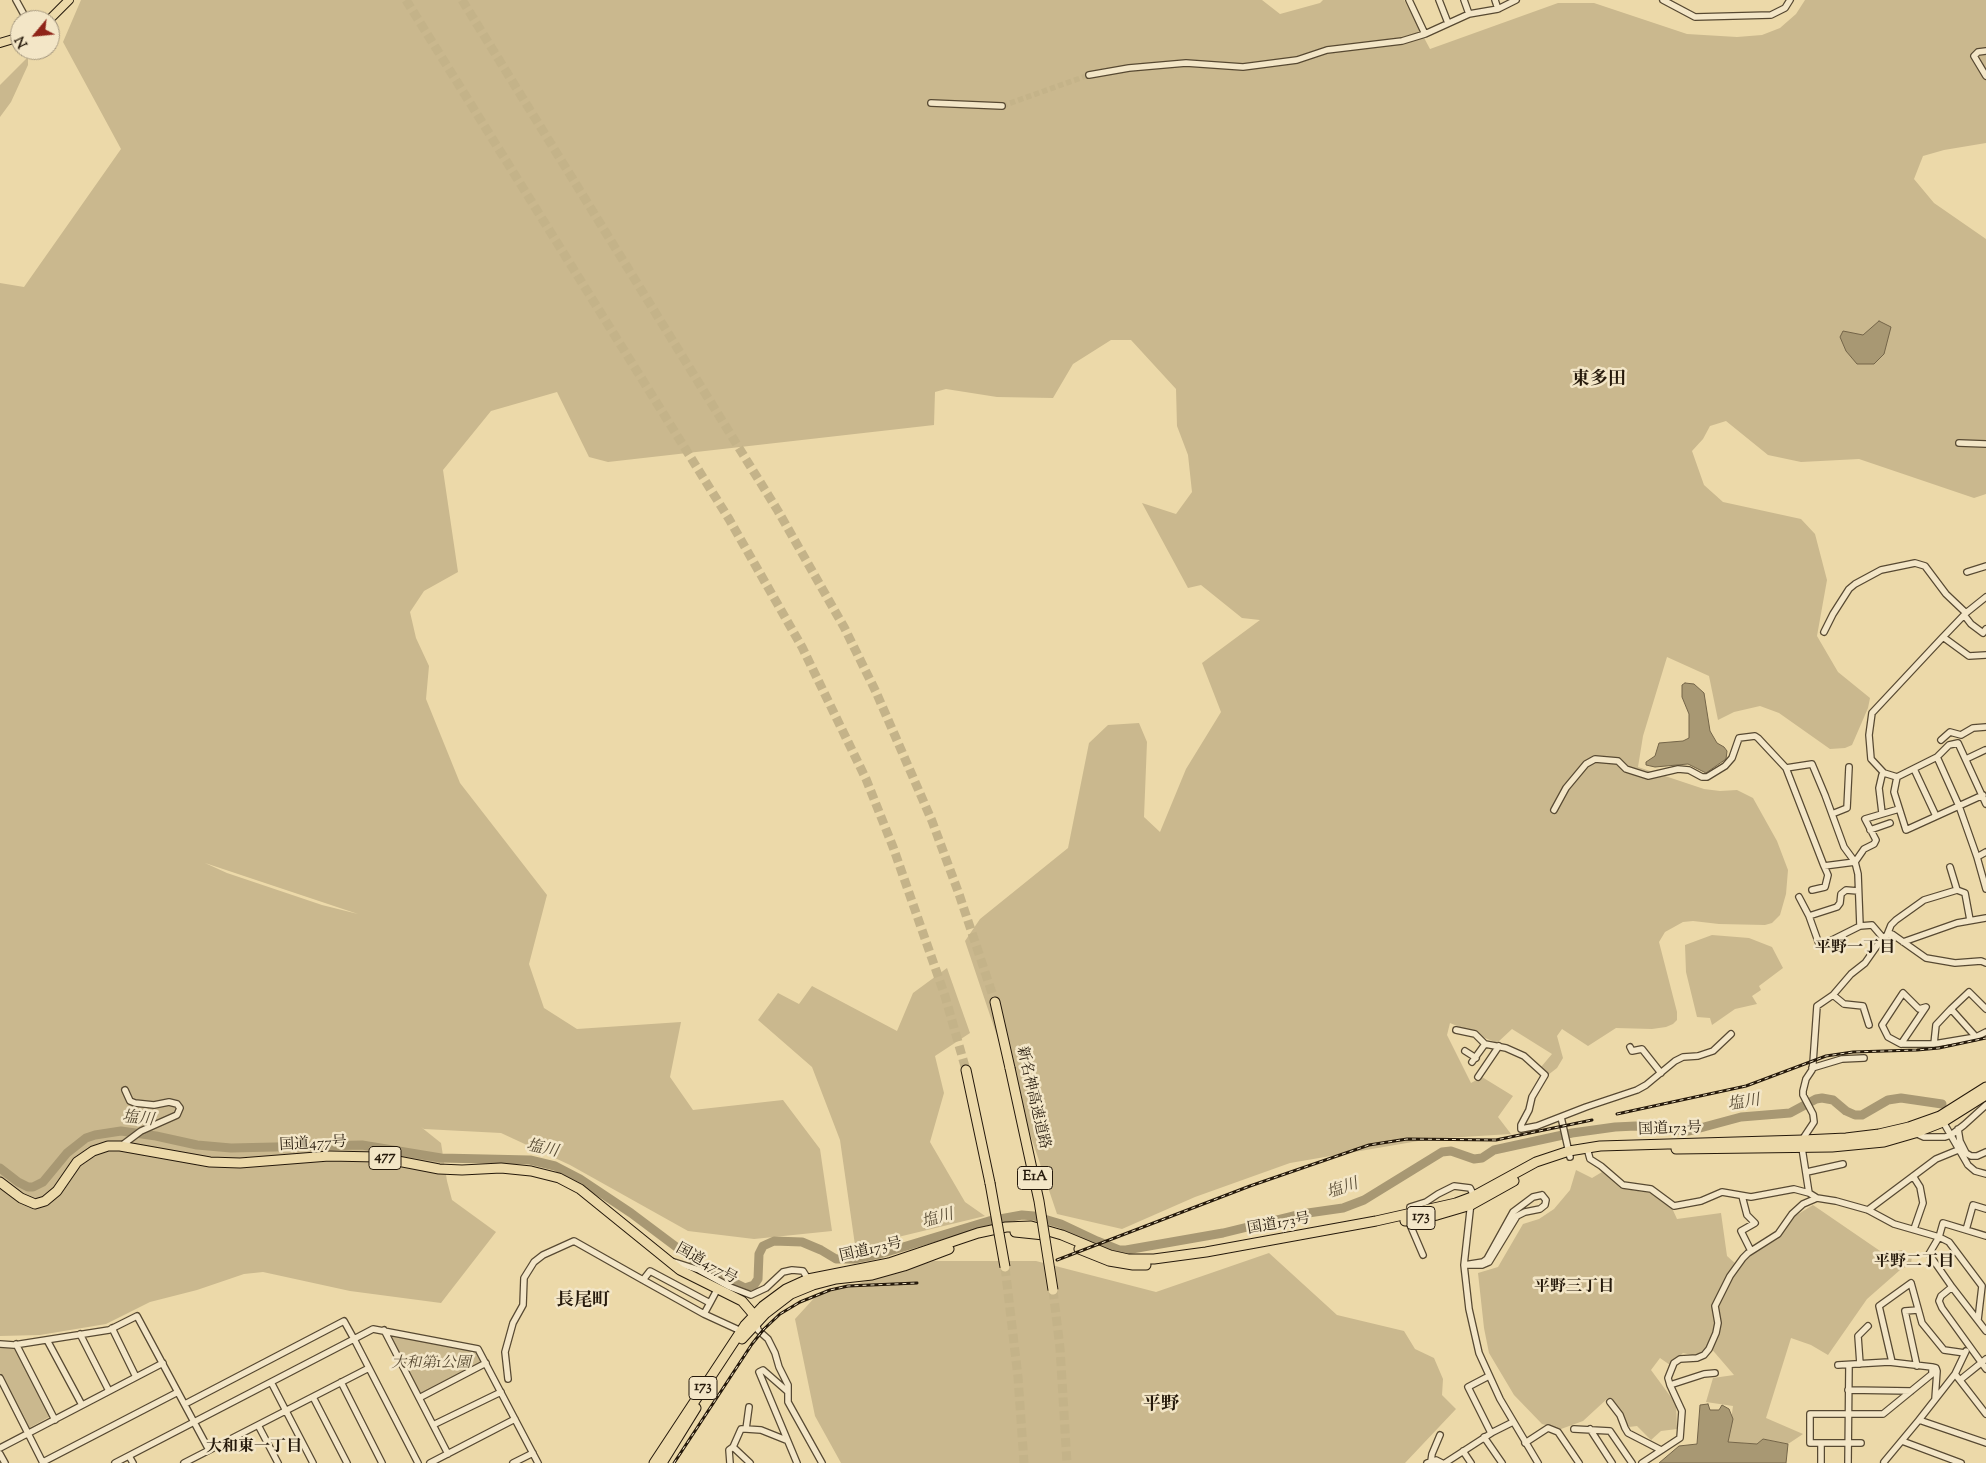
<!DOCTYPE html>
<meta charset="utf-8">
<style>
body{margin:0}
#map{position:relative;width:1986px;height:1463px;overflow:hidden;background:#ecd9a9;font-family:"Sorts Mill Goudy",serif}
canvas{display:block}
.north{position:absolute;left:10px;top:10px;width:50px;height:50px;box-sizing:border-box;background:#f3e6c7;border:1px solid #a1947c;border-radius:50%;rotate:242deg;font-size:14px;font-weight:700;line-height:20px;text-align:center;color:#25190b}
.north::after{content:'';display:block;margin:auto;width:18px;height:22px;background:#8f2418;clip-path:polygon(50% 0,100% 100%,50% 72%,0 100%)}
</style>
<div id="map">
<canvas width="1986" height="1463"></canvas>
<div class="north">N</div>
</div>
<script>
const g = document.querySelector('canvas').getContext('2d');
g.lineJoin = 'round';
function fill(path, color) { g.fillStyle = color; g.fill(path, 'evenodd'); }
const shape = rows => new Path2D(rows.map(r => 'M' + r).join(''));
function stroke(path, color, width, dash) { g.strokeStyle = color; g.lineWidth = width; g.lineCap = dash ? 'butt' : 'round'; g.setLineDash(dash || []); g.stroke(path); }
function label(font, color, halo, rows, align = 'center') {
  g.font = font + ' "Sorts Mill Goudy","Noto Serif JP",serif'; g.lineWidth = 5; g.setLineDash([]); g.textBaseline = 'middle'; g.strokeStyle = halo; g.fillStyle = color; for (const [text, x, y, turn = 0] of rows) {
    g.save(); g.translate(x, y); g.rotate((+turn || 0) * Math.PI / 180); g.textAlign = isNaN(turn) ? turn : align; if (halo) g.strokeText(text, 0, 0); g.fillText(text, 0, 0); g.restore();
  }
}
fill(shape([
 [81,0,1262,0,1280,14,1320,3,1323,0,1404,0,1430,49,1558,3,1594,3,1687,34,1737,37,1762,35,1780,28,1796,14,1805,0,1986,0,1986,143,1944,150,1923,156,1914,179,1934,203,1986,239,1986,494,1974,498,1859,459,1801,462,1768,455,1726,421,1710,426,1703,439,1692,451,1704,485,1723,502,1801,519,1815,534,1827,580,1817,636,1838,672,1870,698,1868,708,1852,745,1845,748,1830,749,1779,713,1760,706,1734,712,1718,720,1709,676,1667,657,1643,736,1638,767,1704,789,1720,791,1737,790,1753,798,1777,841,1788,870,1786,894,1780,915,1772,923,1765,925,1719,924,1693,921,1683,922,1665,932,1659,942,1677,1012,1677,1020,1673,1024,1666,1027,1652,1029,1616,1028,1588,1046,1562,1029,1557,1036,1563,1058,1557,1068,1548,1075,1541,1067,1552,1054,1512,1029,1497,1043,1450,1023,1447,1035,1471,1083,1482,1077,1513,1096,1498,1117,1511,1134,1430,1139,1290,1163,1195,1197,1122,1229,1057,1214,965,941,980,919,1068,848,1089,743,1108,725,1139,723,1147,742,1144,817,1160,832,1186,769,1221,712,1202,663,1260,620,1242,618,1201,585,1188,588,1142,503,1176,514,1192,492,1188,455,1177,426,1176,389,1131,340,1111,340,1073,364,1053,398,997,397,946,389,935,392,934,425,608,462,589,457,557,392,491,411,443,470,458,572,424,591,410,612,416,638,429,666,426,699,460,783,547,895,529,964,544,1008,577,1029,681,1022,670,1077,693,1110,783,1100,820,1149,832,1231,754,1239,688,1231,570,1165,501,1133,424,1129,421,1127,441,1143,447,1181,452,1200,496,1232,441,1303,350,1291,263,1272,244,1274,197,1290,150,1302,106,1324,40,1335,0,1336,0,283,24,287,121,149,63,42],
 [205,863,358,914,322,905,227,873],
 [28,57,28,65,11,102,0,117,0,85],
 [1712,935,1749,938,1772,947,1783,968,1759,986,1761,990,1752,996,1757,1004,1735,1009,1712,1025,1710,1018,1697,1017,1686,972,1685,945],
 [947,968,970,1033,935,1056,944,1093,930,1142,965,1202,985,1216,894,1238,856,1252,840,1140,812,1067,758,1020,778,993,799,1004,812,986,897,1031,913,993],
 [1576,1170,1592,1178,1602,1172,1620,1188,1650,1193,1672,1208,1677,1219,1721,1213,1727,1256,1736,1264,1778,1239,1795,1216,1813,1205,1883,1253,1902,1250,1912,1256,1911,1264,1900,1270,1867,1299,1828,1355,1811,1345,1791,1338,1766,1418,1803,1434,1788,1444,1763,1439,1758,1444,1728,1442,1733,1406,1706,1402,1713,1378,1734,1375,1709,1346,1696,1356,1683,1353,1670,1365,1660,1358,1651,1370,1676,1404,1677,1429,1661,1431,1651,1440,1637,1426,1629,1427,1608,1398,1583,1421,1561,1429,1542,1424,1514,1395,1489,1353,1484,1328,1478,1273,1498,1267,1523,1224,1539,1219,1554,1209,1570,1190],
 [1269,1253,1337,1315,1404,1331,1415,1349,1434,1358,1443,1379,1442,1395,1456,1409,1405,1463,841,1463,815,1416,795,1319,816,1296,933,1261,1036,1261,1156,1292],
 [393,1334,478,1351,484,1363,421,1396,390,1336],
 [0,1346,16,1348,51,1416,29,1428,0,1372]
]), '#cab88e');
const water = shape([
 [1879,321,1891,327,1884,354,1874,364,1857,364,1846,351,1840,337,1843,331,1863,335,1879,321],
 [1685,683,1694,684,1704,693,1710,731,1717,743,1724,747,1727,751,1726,759,1706,773,1688,764,1655,767,1646,765,1646,762,1655,756,1659,743,1683,741,1689,738,1689,714,1682,697,1682,685,1685,683],
 [1708,1404,1710,1410,1719,1410,1722,1405,1729,1409,1733,1419,1728,1442,1757,1444,1763,1439,1788,1444,1786,1463,1659,1463,1679,1446,1697,1444,1700,1405,1708,1404]
]);
fill(water, '#a89873');
stroke(water, '#746549', 1);
stroke(shape([
 [0,1168,18,1182,28,1187,33,1187,43,1182,67,1153,86,1138,95,1135,121,1131,156,1136,197,1145,231,1148,362,1145,441,1158,530,1160,555,1166,580,1179,631,1213,703,1267,745,1288,754,1285,758,1279,759,1254,763,1246,774,1241,802,1242,821,1250,836,1259,854,1259,880,1254,989,1221,1022,1215,1034,1216,1061,1224,1097,1241,1119,1250,1126,1250,1223,1233,1301,1214,1343,1208,1364,1200,1442,1152,1451,1151,1474,1159,1482,1158,1494,1150,1572,1133,1615,1127,1636,1126,1689,1131,1741,1117,1790,1113,1816,1099,1822,1098,1833,1100,1846,1111,1855,1115,1862,1115,1888,1100,1901,1098,1942,1104]
]), '#a89873', 9);
stroke(shape([
 [1002,106,1089,75]
]), '#c4b389', 5.5, [5.5, 3]);
stroke(shape([
 [406,0,729,519,802,647,866,779,893,847,945,996,966,1070],
 [462,0,778,511,844,627,876,692,932,821,959,894,995,1002],
 [1005,1267,1018,1377,1024,1463],
 [1053,1290,1060,1348,1067,1463]
]), '#c4b389', 9, [9, 4.5]);
const minor = shape([
 [16,0,27,20],
 [1409,0,1425,34],
 [1439,0,1448,23],
 [1464,0,1469,14],
 [1495,0,1498,9],
 [1663,0,1695,17,1771,15,1785,8,1790,0],
 [1986,51,1978,52,1974,56,1986,76],
 [1089,75,1129,68,1186,63,1243,67,1297,60,1327,50,1402,41,1425,34,1469,14,1498,9,1516,0],
 [931,103,1002,106],
 [1959,443,1986,444],
 [1967,572,1986,566],
 [1966,613,1986,597],
 [1964,615,1971,624,1983,633,1986,629],
 [1824,632,1833,614,1849,589,1855,584,1881,570,1915,563,1925,566,1946,594,1966,613,1943,637],
 [1986,655,1969,656,1943,637,1872,713,1869,735,1871,759,1884,773,1897,777,1937,757,1959,806,1977,857,1986,889],
 [1941,740,1950,732,1961,735,1973,728,1986,727],
 [1937,757,1949,745,1958,743,1986,804],
 [1966,759,1985,750],
 [1786,768,1812,764,1825,795,1844,847,1855,862,1858,874,1860,926,1872,925,1884,939],
 [1914,769,1936,816],
 [1882,775,1879,788,1882,813],
 [1897,777,1894,792,1906,830,1983,795],
 [1554,810,1566,788,1586,764,1595,759,1618,761,1626,769,1648,776,1678,769,1689,770,1702,777,1707,777,1725,766,1732,758,1739,738,1755,736,1758,738,1786,768,1824,866,1855,862],
 [1832,814,1847,808,1849,767],
 [1870,830,1890,823],
 [1977,857,1986,852],
 [1855,862,1864,849,1874,844,1876,840,1865,819,1899,809],
 [1950,867,1957,890],
 [1812,890,1825,887,1828,875,1824,866],
 [1799,897,1809,916,1819,944,1826,943,1860,926],
 [1809,916,1837,907,1840,903,1841,894,1846,890,1858,891],
 [1887,935,1891,925,1896,920,1924,900,1957,890,1965,893,1970,920],
 [1903,942,1957,923,1986,918],
 [1833,995,1844,1004,1863,1006,1869,1025],
 [1456,1030,1475,1034,1485,1044,1506,1048,1524,1056,1545,1075,1532,1097,1529,1110,1521,1125,1521,1129,1537,1126,1586,1107,1637,1090,1646,1085,1675,1061,1683,1057,1698,1056,1713,1051,1731,1034],
 [1976,1037,1951,1009,1969,992,1986,1009],
 [1901,1044,1926,1007,1919,1009,1903,993,1882,1025,1888,1037,1901,1044,1934,1044,1976,1037,1986,1032],
 [1934,1044,1936,1025,1951,1009],
 [1630,1047,1632,1051,1642,1049,1661,1073],
 [1465,1051,1476,1058],
 [1472,1062,1485,1044],
 [1812,1068,1842,1059,1864,1058],
 [1478,1077,1499,1046],
 [1561,1117,1570,1157],
 [1942,1120,1968,1165,1975,1171,1986,1174],
 [1958,1129,1960,1141,1966,1153,1971,1156,1977,1156,1986,1152],
 [1915,1133,1924,1137,1945,1137,1951,1135,1964,1125,1986,1105],
 [121,1146,141,1131,177,1115,180,1108,177,1104,169,1102,154,1105,135,1103,130,1101,125,1090],
 [1587,1148,1590,1159,1601,1166,1623,1185,1651,1189,1674,1206,1701,1201,1722,1192,1751,1197,1794,1189,1809,1193,1817,1198,1836,1201,1868,1210,1894,1224,1939,1237,1949,1242,1982,1286,1978,1320],
 [1807,1172,1843,1164],
 [1913,1176,1920,1187,1923,1203,1914,1229],
 [1809,1193,1802,1148,1804,1137,1814,1122,1813,1114,1803,1095,1803,1091,1806,1079,1812,1070,1813,1063,1817,1006,1833,995,1851,974,1865,963,1879,943,1887,935,1892,934,1926,958,1955,963,1981,961,1986,963],
 [1542,1195,1546,1200,1545,1205,1540,1209,1525,1212,1517,1216,1489,1262,1482,1265,1464,1265,1483,1262,1487,1259,1513,1212,1533,1197,1542,1195],
 [1742,1196,1747,1215,1755,1223,1741,1231,1751,1251],
 [1471,1202,1464,1265,1469,1309,1479,1353,1500,1399,1538,1463],
 [1868,1210,1936,1159,1958,1150],
 [1411,1214,1410,1207,1426,1202,1438,1194,1454,1186,1470,1188,1474,1196],
 [1408,1220,1423,1255],
 [1966,1230,1973,1205,1986,1209],
 [671,1261,699,1270,730,1287,751,1295,766,1288,783,1272,792,1270,803,1271,808,1279],
 [1952,1287,1929,1254,1939,1237,1943,1223,1986,1236],
 [710,1303,718,1288],
 [704,1314,710,1303,650,1271,643,1280,704,1314,741,1331],
 [756,1322,758,1330,768,1339,775,1353,779,1367,788,1385,788,1402,822,1463],
 [112,1328,136,1377],
 [384,1330,448,1454],
 [1986,1331,1952,1287,1941,1296,1939,1301,1942,1308,1986,1369],
 [80,1334,109,1391],
 [47,1340,82,1405],
 [0,1344,14,1345,109,1330,137,1316,209,1450],
 [16,1344,55,1420],
 [1892,1362,1879,1306,1911,1283,1922,1323,1944,1350,1965,1353],
 [1860,1364,1858,1336,1868,1326],
 [1838,1365,1889,1362,1932,1367,1932,1374,1883,1414,1810,1414,1810,1443,1861,1443],
 [1917,1366,1905,1311,1918,1310],
 [1932,1367,1936,1368,1937,1371,1935,1399],
 [1955,1374,1986,1414],
 [1489,1376,1468,1387,1491,1433],
 [0,1378,43,1463],
 [508,1379,505,1352,513,1323,523,1305,524,1278,534,1262,543,1255,574,1241,643,1280],
 [1960,1380,1986,1359],
 [271,1382,313,1463],
 [341,1382,382,1463],
 [1670,1385,1668,1378,1674,1363,1680,1359,1697,1358,1704,1355,1709,1349,1716,1333,1718,1323,1715,1306,1730,1276,1743,1258,1748,1253,1778,1234,1792,1214,1803,1204,1817,1198],
 [1848,1390,1911,1391],
 [787,1391,763,1370,759,1372,797,1463],
 [313,1397,347,1463],
 [419,1398,486,1363],
 [1610,1402,1620,1415,1625,1428,1628,1433,1661,1450],
 [185,1404,344,1321,354,1339,373,1329,478,1349,538,1463],
 [1919,1420,1955,1374,1966,1351],
 [258,1425,278,1463],
 [433,1425,501,1392],
 [746,1429,761,1430,786,1440],
 [1574,1429,1610,1431,1632,1463],
 [1590,1429,1612,1463],
 [1484,1437,1502,1463],
 [1902,1441,1961,1463],
 [1525,1443,1548,1428,1558,1432,1579,1463],
 [733,1447,750,1463],
 [0,1448,163,1363],
 [1463,1451,1471,1463],
 [0,1454,5,1463],
 [129,1456,133,1463],
 [1431,1461,1432,1454,1440,1435],
 [43,1462,178,1392],
 [1884,1462,1919,1420,1986,1443],
 [115,1463,354,1339,418,1463],
 [184,1463,369,1368],
 [430,1463,515,1419],
 [513,1463,533,1453],
 [730,1463,729,1450,733,1447,741,1429,746,1429,749,1407],
 [1427,1463,1436,1460,1442,1463],
 [1445,1463,1493,1432,1513,1422],
 [1642,1463,1680,1438,1682,1411,1670,1385,1704,1374,1715,1373],
 [1821,1463,1821,1443],
 [1848,1463,1849,1365]
]);
const major = shape([
 [49,20,69,0],
 [0,43,20,37]
]);
const highway = shape([
 [995,1002,1010,1068],
 [966,1070,990,1183],
 [1676,1149,1832,1147,1884,1142,1915,1133,1943,1122,1986,1095],
 [0,1182,21,1198,35,1204,45,1201,57,1191,77,1162,93,1151,108,1146,120,1146,210,1162,240,1163,329,1156,377,1157,439,1169,462,1170,501,1168,531,1171,559,1178,580,1189,680,1270,742,1301,754,1315,756,1321],
 [1405,1221,1437,1215,1471,1205,1514,1181],
 [1015,1232,1044,1235],
 [1079,1249,1109,1261,1133,1265,1146,1265],
 [742,1339,765,1314,791,1294,813,1285,836,1279,872,1275,904,1266,949,1249],
 [654,1463,745,1325,763,1306,786,1289,808,1279,889,1263,978,1233,1006,1227,1031,1226,1062,1235,1110,1255,1128,1259,1154,1259,1206,1252,1376,1221,1456,1203,1472,1197,1536,1162,1569,1151,1600,1146,1803,1140,1846,1138,1879,1134,1909,1127,1940,1116,1986,1087],
 [662,1463,696,1408]
]);
stroke(minor, '#574932', 8);
stroke(major, '#25190b', 10);
stroke(highway, '#25190b', 11);
stroke(minor, '#f3e6c7', 5.5);
stroke(major, '#ecd9a9', 8);
stroke(highway, '#ecd9a9', 9);
const rail = shape([
 [1617,1114,1746,1086,1826,1056,1853,1052,1917,1050,1939,1048,1986,1038],
 [1057,1260,1250,1186,1369,1145,1407,1139,1496,1140,1592,1120],
 [674,1463,752,1344,764,1329,780,1314,800,1302,830,1290,848,1286,917,1283]
]);
stroke(rail, '#25190b', 3);
stroke(rail, '#f3e6c7', 1, [4]);
const highwayBridge = shape([
 [1010,1068,1039,1201,1053,1290],
 [990,1183,1005,1267]
]);
stroke(highwayBridge, '#25190b', 11, []);
stroke(highwayBridge, '#ecd9a9', 9);
for (const [x, y, w] of [
 [385,1158,32],
 [1035,1178,35],
 [1421,1218,28],
 [703,1388,28]
]) { const box = new Path2D(); box.roundRect(x - w / 2, y - 11.5, w, 23, 4); g.fillStyle = '#f3e6c7'; g.fill(box); stroke(box, '#25190b', 1); }
label('bold 14px', '#25190b', null, [
 ["477",385,1158],
 ["E1A",1035,1178],
 ["173",1421,1218],
 ["173",703,1388]
]);
label('15px', '#25190b', '#f3e6c7', [
 ["新名神高速道路",1032,1098,77],
 ["国道173号",1670,1130,-2],
 ["国道477号",313,1145,-3],
 ["国道173号",1279,1225,-10],
 ["国道173号",871,1251,-13],
 ["国道477号",706,1265,29]
]);
label('italic 15px', '#574932', '#f3e6c7', [
 ["大和第1公園",431,1364]
]);
label('bold 16px', '#25190b', '#f3e6c7', [
 ["平野一丁目",1855,949],
 ["平野二丁目",1914,1263],
 ["平野三丁目",1574,1288],
 ["大和東一丁目",254,1448]
]);
label('italic 16px', '#594c35', '#f3e6c7', [
 ["塩川",1744,1104,-9],
 ["塩川",138,1120,6],
 ["塩川",542,1150,12],
 ["塩川",1343,1190,-19],
 ["塩川",938,1220,-16]
]);
label('bold 18px', '#25190b', '#f3e6c7', [
 ["東多田",1599,381],
 ["長尾町",583,1302],
 ["平野",1161,1406]
]);
</script>
